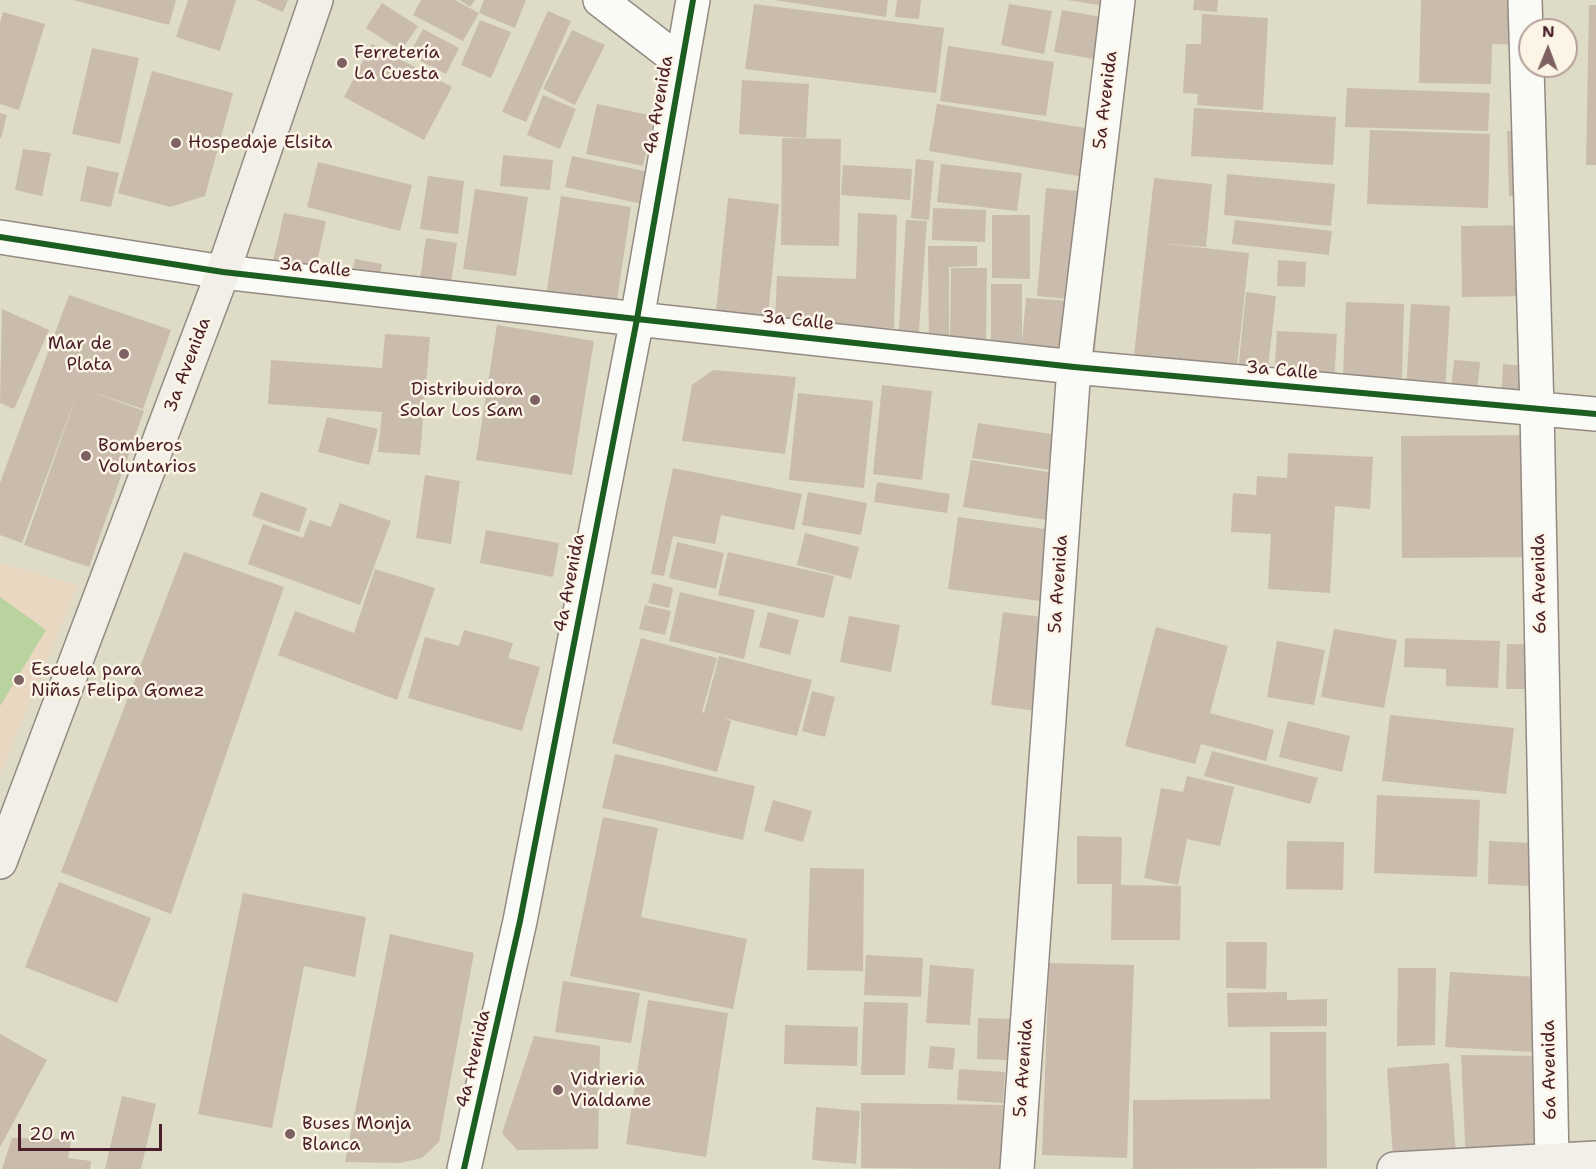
<!DOCTYPE html>
<meta charset="utf-8">
<style>
body{margin:0}
#map{position:relative;width:1596px;height:1169px;overflow:hidden;background:#dedbc7;font-family:"Shantell Sans",sans-serif}
canvas{display:block}
.north{position:absolute;left:1518px;top:18px;width:60px;height:60px;box-sizing:border-box;background:#fcf5e5;border:2px solid #b59f9b;border-radius:50%;rotate:1deg;font-size:16px;font-weight:700;line-height:24px;text-align:center;color:#4a1f2b}
.north::after{content:'';display:block;margin:auto;width:21px;height:27px;background:#7e6162;clip-path:polygon(50% 0,100% 100%,50% 72%,0 100%)}
.scale{position:absolute;left:18px;top:1124px;width:144px;height:27px;box-sizing:border-box;border:3px solid #4a1f2b;border-top:0;padding-left:8px;font-size:18px;line-height:21px;white-space:nowrap;color:#4a1f2b;-webkit-text-stroke:4px #fcf5e5;paint-order:stroke}
</style>
<div id="map">
<canvas width="1596" height="1169"></canvas>
<div class="north">N</div>
<div class="scale">20 m</div>
</div>
<script>
const g = document.querySelector('canvas').getContext('2d');
g.lineJoin = 'round';
function fill(path, color) { g.fillStyle = color; g.fill(path, 'evenodd'); }
const shape = rows => new Path2D(rows.map(r => 'M' + r).join(''));
function stroke(path, color, width, dash) { g.strokeStyle = color; g.lineWidth = width; g.lineCap = dash ? 'butt' : 'round'; g.setLineDash(dash || []); g.stroke(path); }
function label(font, color, halo, rows, align = 'center') {
  g.font = font + ' "Shantell Sans",sans-serif'; g.lineWidth = 5; g.setLineDash([]); g.textBaseline = 'middle'; g.strokeStyle = halo; g.fillStyle = color; for (const [text, x, y, turn = 0] of rows) {
    g.save(); g.translate(x, y); g.rotate((+turn || 0) * Math.PI / 180); g.textAlign = isNaN(turn) ? turn : align; if (halo) g.strokeText(text, 0, 0); g.fillText(text, 0, 0); g.restore();
  }
}
fill(shape([
 [0,563,78,585,0,775]
]), '#e9d7c2');
fill(shape([
 [0,597,46,630,0,706]
]), '#b8d39e');
fill(shape([
 [73,0,176,0,169,25],
 [188,0,236,0,220,51,176,37],
 [256,0,288,0,283,12],
 [421,0,455,0,479,13,463,41,413,15],
 [460,0,475,0,470,7],
 [484,0,526,0,515,28,479,13],
 [774,0,888,0,886,17],
 [897,0,921,0,919,19,895,17],
 [1067,0,1126,0,1125,9],
 [1194,0,1218,0,1217,12,1193,10],
 [1421,0,1530,0,1529,45,1492,44,1491,84,1419,83],
 [382,3,418,26,401,51,366,28],
 [754,4,944,28,936,93,745,69],
 [1009,4,1052,11,1044,54,1001,45],
 [1589,5,1596,5,1596,165,1586,165],
 [1062,10,1129,22,1121,64,1054,52],
 [548,11,571,21,526,122,502,112],
 [3,12,45,24,19,110,0,104,0,23],
 [1202,14,1268,18,1263,110,1197,105,1198,94,1183,93,1186,44,1201,44],
 [480,20,511,32,491,78,461,65],
 [423,29,459,48,446,74,409,55],
 [572,30,605,45,575,105,543,89],
 [372,44,452,87,424,140,344,97],
 [948,46,1054,62,1046,116,940,101],
 [92,48,139,58,120,144,72,134],
 [152,71,233,93,205,196,170,207,118,193],
 [742,80,809,84,806,138,739,134],
 [1347,88,1490,93,1488,131,1345,127],
 [543,95,576,109,560,149,527,135],
 [597,104,654,116,643,166,586,154],
 [937,104,1116,133,1108,181,929,151],
 [1194,108,1336,117,1333,165,1191,156],
 [0,113,7,115,1,138,0,138],
 [1370,130,1490,134,1488,208,1367,204],
 [1507,131,1540,131,1542,195,1509,196],
 [782,138,841,139,839,246,781,245],
 [23,149,51,153,42,196,15,190],
 [503,155,553,160,550,190,500,186],
 [572,156,658,174,651,206,565,187],
 [916,159,934,161,929,220,911,218],
 [318,162,412,185,400,231,307,207],
 [941,164,1022,173,1017,211,937,202],
 [843,165,912,169,910,200,841,195],
 [87,166,119,173,111,207,80,201],
 [1227,174,1335,184,1331,226,1224,215],
 [428,176,464,181,458,234,420,229],
 [1154,178,1212,184,1206,247,1158,243,1249,253,1236,375,1133,364],
 [1046,188,1110,194,1100,302,1037,296],
 [475,189,528,197,516,276,463,269],
 [561,196,631,207,616,307,546,296],
 [728,198,779,204,768,316,716,311],
 [933,208,986,210,985,242,932,240],
 [284,213,326,221,313,280,271,270],
 [858,213,897,215,894,328,775,324,777,276,856,279],
 [992,215,1030,215,1030,279,992,278],
 [906,220,927,221,918,345,898,343],
 [1235,220,1332,231,1329,255,1232,244],
 [1536,225,1536,296,1462,297,1461,226],
 [426,238,457,243,449,297,418,293],
 [928,246,977,246,977,266,949,267,949,347,929,346],
 [355,259,382,264,377,290,350,284],
 [1278,260,1306,262,1305,287,1277,286],
 [951,268,987,268,986,341,950,341],
 [991,284,1022,284,1022,342,1026,298,1099,303,1095,352,991,352],
 [1246,292,1276,296,1267,376,1238,372],
 [69,295,171,330,143,409,89,391,144,411,89,567,24,545,79,388,22,543,0,535,0,483],
 [1346,302,1404,304,1402,378,1343,375],
 [1411,304,1450,306,1445,392,1406,390],
 [2,309,49,330,14,409,0,403],
 [497,325,594,341,572,475,476,460],
 [1277,331,1337,334,1334,381,1274,379],
 [385,334,430,337,420,455,378,452,382,412,268,404,271,360,382,368],
 [1454,360,1480,362,1476,403,1450,401],
 [1503,364,1526,366,1524,406,1501,404],
 [713,370,796,377,785,454,682,441,692,385],
 [882,385,932,391,922,480,873,474],
 [798,393,873,401,864,488,789,480],
 [327,417,378,429,369,465,318,452],
 [978,423,1064,436,1058,471,972,458],
 [1539,435,1540,557,1402,558,1401,436],
 [1288,453,1373,457,1370,509,1335,506,1330,593,1268,589,1271,534,1231,532,1233,493,1256,495,1257,476,1287,478],
 [971,460,1073,476,1066,523,963,507],
 [673,468,802,494,794,530,721,515,715,544,673,536,664,576,651,574],
 [425,475,460,481,451,544,416,538],
 [877,482,950,494,947,513,874,502],
 [261,492,307,508,299,532,252,516],
 [808,492,867,503,861,535,802,525],
 [340,503,391,521,360,605,248,564,263,524,303,538,310,520,331,527],
 [958,517,1074,533,1064,604,948,589],
 [486,530,559,543,553,577,480,563],
 [805,533,859,547,851,579,797,565],
 [677,542,724,553,716,589,669,578],
 [184,552,284,587,171,914,61,872],
 [728,552,834,576,824,618,718,595],
 [375,569,435,588,397,700,278,655,295,611,354,633],
 [653,583,673,588,669,608,648,603],
 [680,592,755,610,744,659,669,641],
 [645,605,671,611,665,635,639,629],
 [768,612,799,620,790,655,759,647],
 [1003,612,1057,619,1045,712,991,705],
 [849,616,900,625,891,672,840,662],
 [1156,627,1228,646,1210,713,1274,730,1266,761,1201,744,1195,764,1125,746],
 [1334,629,1397,640,1384,708,1321,697],
 [464,630,513,643,508,658,540,667,522,731,408,698,425,637,459,646],
 [641,638,717,658,702,712,704,713,719,656,812,680,797,736,724,718,731,721,717,772,612,743],
 [1405,638,1500,641,1498,688,1446,686,1446,669,1404,667],
 [1277,641,1325,650,1314,705,1267,697],
 [1507,644,1545,645,1545,689,1506,689],
 [812,691,835,697,825,737,802,731],
 [1390,715,1514,728,1506,794,1382,781],
 [1288,721,1350,736,1342,772,1279,757],
 [1212,751,1318,778,1310,804,1204,776],
 [615,754,755,786,743,840,602,808],
 [1187,776,1234,787,1220,846,1187,839,1178,885,1144,878,1161,788,1183,792],
 [1377,795,1480,800,1477,877,1374,873],
 [773,800,812,811,803,842,764,831],
 [603,817,658,828,641,917,747,939,733,1009,570,976],
 [1077,836,1122,837,1121,885,1181,886,1180,940,1111,940,1112,884,1077,884],
 [1287,841,1344,842,1343,890,1286,889],
 [1489,841,1553,844,1551,887,1488,884],
 [810,868,864,869,863,971,807,970],
 [59,882,151,918,117,1003,25,967],
 [243,893,366,917,355,977,304,966,272,1128,198,1114],
 [390,934,474,953,439,1142,422,1158,399,1163,345,1162],
 [1226,942,1267,942,1266,989,1226,988],
 [866,955,923,958,921,997,864,995],
 [1049,963,1134,965,1127,1158,1042,1155],
 [930,965,974,969,970,1025,926,1023],
 [1398,968,1436,968,1435,1045,1397,1046],
 [1450,972,1554,978,1551,1053,1445,1047],
 [563,981,640,993,631,1043,555,1032],
 [1287,992,1287,1000,1327,999,1327,1026,1228,1027,1227,993],
 [648,1000,728,1013,706,1157,626,1144],
 [864,1002,908,1003,905,1075,861,1075],
 [978,1018,1011,1019,1010,1060,977,1059],
 [785,1025,858,1027,857,1066,784,1064],
 [1270,1032,1326,1032,1327,1168,1133,1169,1133,1100,1270,1099],
 [0,1034,47,1060,0,1147],
 [534,1036,600,1046,598,1149,517,1150,502,1133],
 [930,1046,955,1048,953,1070,928,1068],
 [1461,1055,1550,1056,1557,1157,1466,1163],
 [1449,1063,1456,1154,1393,1158,1387,1068],
 [959,1069,1005,1072,1003,1103,957,1100],
 [122,1096,156,1104,141,1169,105,1169],
 [861,1103,1003,1105,1002,1169,861,1168],
 [816,1107,860,1111,856,1164,812,1160],
 [12,1138,71,1139,68,1158,91,1161,90,1169,2,1169]
]), '#c9bcac');
const street = shape([
 [600,0,682,63],
 [1525,0,1537,409,1552,1161],
 [0,237,223,272,637,319,1074,367,1596,414],
 [464,1169,520,921,637,319,693,0],
 [1017,1169,1074,367,1118,0]
]);
const secondary = shape([
 [0,862,223,272,316,0],
 [1394,1169,1596,1158]
]);
stroke(street, '#938a82', 36);
stroke(secondary, '#938a82', 36);
stroke(street, '#fafaf7', 33);
stroke(secondary, '#f2efe8', 33);
stroke(shape([
 [0,237,223,272,637,319,1074,367,1596,414],
 [464,1169,520,921,637,319,693,0]
]), '#1b5e20', 6);
for (const [x, y, r, color] of [
 [342,63,6,"#7e6162"],
 [176,143,6,"#7e6162"],
 [124,354,6,"#7e6162"],
 [535,400,6,"#7e6162"],
 [86,456,6,"#7e6162"],
 [19,680,6,"#7e6162"],
 [558,1090,6,"#7e6162"],
 [290,1134,6,"#7e6162"]
]) { const dot = new Path2D(); dot.arc(x, y, r, 0, 2 * Math.PI); g.fillStyle = color; g.fill(dot); stroke(dot, '#fcf5e5', 2); }
label('18px', '#4a1f2b', '#fcf5e5', [
 ["Ferretería",354,53],
 ["La Cuesta",354,74],
 ["Hospedaje Elsita",188,143],
 ["Mar de",112,344,"right"],
 ["Plata",112,365,"right"],
 ["Distribuidora",523,390,"right"],
 ["Solar Los Sam",523,411,"right"],
 ["Bomberos",98,446],
 ["Voluntarios",98,467],
 ["Escuela para",31,670],
 ["Niñas Felipa Gomez",31,691],
 ["Vidrieria",570,1080],
 ["Vialdame",570,1101],
 ["Buses Monja",302,1124],
 ["Blanca",302,1145]
], 'left');
label('18px', '#4a1f2b', '#fcf5e5', [
 ["5a Avenida",1106,100,-83],
 ["4a Avenida",659,105,-80],
 ["3a Calle",315,268,6],
 ["3a Calle",798,321,6],
 ["3a Avenida",188,365,-69],
 ["3a Calle",1282,371,5],
 ["4a Avenida",570,583,-79],
 ["5a Avenida",1059,584,-86],
 ["6a Avenida",1540,584,-91],
 ["4a Avenida",474,1059,-77],
 ["5a Avenida",1024,1068,-86],
 ["6a Avenida",1550,1070,-91]
]);
</script>
